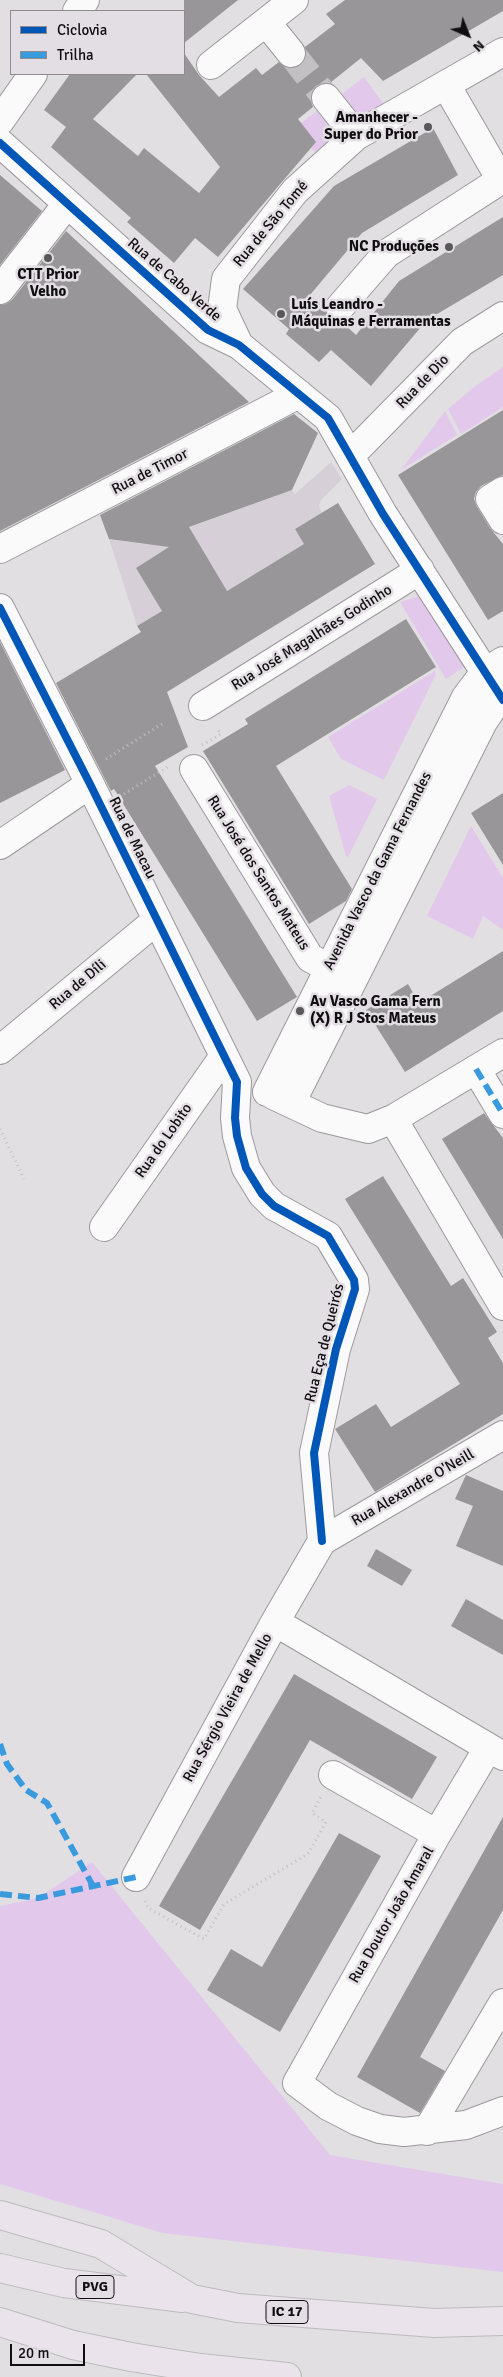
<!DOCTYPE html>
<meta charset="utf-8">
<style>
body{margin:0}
#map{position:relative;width:503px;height:2377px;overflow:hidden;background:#e2dfe3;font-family:Signika,sans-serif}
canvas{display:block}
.legend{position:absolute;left:10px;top:10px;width:175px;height:65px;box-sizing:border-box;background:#e3dee4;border:1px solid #8f8b8f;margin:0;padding:6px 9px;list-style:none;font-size:15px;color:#100e10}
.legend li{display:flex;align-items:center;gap:10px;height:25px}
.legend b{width:25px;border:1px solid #8f8b8f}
.north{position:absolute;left:443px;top:10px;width:50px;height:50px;-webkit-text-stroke:4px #e3dee4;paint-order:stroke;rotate:136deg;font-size:14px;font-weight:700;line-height:20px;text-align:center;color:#100e10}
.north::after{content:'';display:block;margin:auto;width:18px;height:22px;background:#100e10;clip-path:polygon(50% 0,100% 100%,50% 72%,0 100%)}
.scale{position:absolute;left:10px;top:2344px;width:75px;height:22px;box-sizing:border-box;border:2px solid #100e10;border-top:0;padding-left:6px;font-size:15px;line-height:18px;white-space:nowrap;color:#100e10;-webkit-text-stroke:4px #e3dee4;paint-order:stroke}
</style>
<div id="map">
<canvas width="503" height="2377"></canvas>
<ul class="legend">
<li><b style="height:6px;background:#0057b8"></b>Ciclovia</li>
<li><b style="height:6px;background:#3a9ade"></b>Trilha</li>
</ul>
<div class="north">N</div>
<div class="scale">20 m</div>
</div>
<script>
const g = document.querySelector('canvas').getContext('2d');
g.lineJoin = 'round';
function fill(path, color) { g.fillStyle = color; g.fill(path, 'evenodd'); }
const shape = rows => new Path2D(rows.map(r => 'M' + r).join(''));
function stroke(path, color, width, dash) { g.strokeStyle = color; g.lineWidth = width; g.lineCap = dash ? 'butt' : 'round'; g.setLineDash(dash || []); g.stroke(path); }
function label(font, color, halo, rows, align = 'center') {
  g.font = font + ' Signika,sans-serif'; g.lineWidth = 5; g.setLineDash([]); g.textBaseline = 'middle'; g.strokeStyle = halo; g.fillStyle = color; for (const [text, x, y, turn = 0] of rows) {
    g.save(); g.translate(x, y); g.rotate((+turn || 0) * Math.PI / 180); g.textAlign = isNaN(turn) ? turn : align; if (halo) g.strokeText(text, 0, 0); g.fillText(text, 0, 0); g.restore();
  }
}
fill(shape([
 [331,462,342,479,321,500,319,506,322,513,295,529,304,544,189,614,180,600,137,626,109,539,143,544,292,490,295,494]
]), '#d6cfd8');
fill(shape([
 [364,77,385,106,356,128,334,100],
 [323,106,345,132,317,155,295,128],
 [503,367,503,407,461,434,448,409,474,387],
 [445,411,457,435,401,470],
 [423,595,472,662,446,679,400,602],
 [435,671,436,674,384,780,341,759,328,737],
 [349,785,377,799,348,857,346,856,329,796],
 [471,826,503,878,503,930,483,916,473,939,427,916],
 [92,1862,330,2155,503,2184,503,2272,163,2233,0,2184,0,1906,38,1898]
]), '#e2c8ea');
fill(shape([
 [184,0,238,0,184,43],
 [345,0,503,0,503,11,383,81,361,58,330,83,323,83,316,86,311,93,311,101,313,107,298,119,316,142,218,257,195,238,174,263,127,222,131,218,51,147,66,127,44,110,70,74,137,74,93,119,138,156,144,148,199,193,220,167,146,74,184,74,184,53,199,75,219,97,256,68,262,75,279,62,286,68,294,68,300,65,306,58,305,47,335,24,326,14],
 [433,128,458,175,362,233,310,295,325,307,329,318,342,322,356,335,399,281,503,217,503,275,427,320,371,386,331,350,319,362,286,334,289,329,243,289,334,186],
 [0,175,42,211,0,265],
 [66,231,249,402,0,531,0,305,6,304,12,300],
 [503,410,503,475,481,486,476,492,474,499,477,507,490,528,503,544,503,611,488,620,398,475],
 [294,414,318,433,292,490,189,527,227,591,304,544,295,529,338,503,375,564,167,692,188,747,155,766,297,997,257,1021,114,789,111,791,56,683,141,632,137,626,162,611,136,568,169,547,109,539,100,515],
 [406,619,436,667,276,766,352,889,346,901,309,924,203,751,248,724,245,719],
 [0,642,65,770,0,803],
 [503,793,503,865,471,813],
 [503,951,503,1011,405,1072,366,1010,408,984,419,1003],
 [484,1113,503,1138,503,1239,442,1139],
 [383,1176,451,1286,463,1278,497,1332,488,1338,503,1363,503,1414,375,1492,335,1429,376,1404,391,1427,460,1384,345,1199],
 [466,1475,503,1491,503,1566,456,1546,473,1506,455,1499],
 [376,1549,412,1570,402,1586,367,1566],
 [466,1599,503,1620,503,1655,451,1626],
 [294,1674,437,1757,412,1799,310,1740,200,1930,159,1906],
 [503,1817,503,1910,420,2057,445,2071,420,2113,357,2077],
 [339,1833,381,1856,280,2032,207,1990,231,1949,262,1967]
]), '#989699');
stroke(shape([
 [291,53,326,98]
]), '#c2c0c3', 28, [28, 14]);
const minor = shape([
 [77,11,85,0],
 [266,22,291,53],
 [211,65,294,0],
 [326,98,356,136],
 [0,121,33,74],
 [0,143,208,330,239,345,328,418,383,514,503,700],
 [0,290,67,204],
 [340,307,386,254,501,180,446,85],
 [239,345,222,309,226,279,295,191,356,136,503,52],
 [350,456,462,342,503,316],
 [503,491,490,499,503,520],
 [0,549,299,394],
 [0,608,90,784,237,1082,235,1118,237,1136,246,1168,262,1194,274,1206,328,1236,354,1280,355,1289,336,1349,314,1453,322,1541],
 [203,706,420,570],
 [194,769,310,958,329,968],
 [0,845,90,784],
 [0,1050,157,920],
 [476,1069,503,1114],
 [267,1092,466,697,485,672,503,661],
 [273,1095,322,1118,368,1129,393,1119,503,1053],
 [291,1103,483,722,503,692],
 [393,1119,503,1306],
 [104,1227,224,1056],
 [275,1622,503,1756],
 [488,1748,437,1834,297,2083,328,2106,357,2121,380,2129,404,2132,466,2125,503,2111],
 [333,1775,437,1834],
 [136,1877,275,1622,322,1541,503,1435],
 [427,2131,503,2003]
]);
const highway = shape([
 [0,2215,101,2244,192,2299,238,2308,434,2323,503,2321],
 [0,2268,64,2283,183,2298],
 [0,2322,73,2345,131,2357,200,2368,287,2377]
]);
stroke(minor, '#9b999c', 30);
stroke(highway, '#bcbbbc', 30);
stroke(shape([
 [202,745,221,734,217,728],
 [106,759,165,722],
 [124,794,169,766],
 [0,1129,24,1179],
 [145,1901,148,1908,204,1939,224,1904,308,1854,326,1822,312,1813,321,1797]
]), '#c0c0c0', 3, [1, 4]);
stroke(minor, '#fbfafb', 28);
stroke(highway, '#eae3ec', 28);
stroke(shape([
 [476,1069,503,1114],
 [0,1744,7,1764,26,1790,47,1803,93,1886],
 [0,1894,38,1898,136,1877]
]), '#3a9ade', 6, [12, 6]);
stroke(shape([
 [0,143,208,330,239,345,328,418,383,514,503,700],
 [0,608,90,784,237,1082,235,1118,237,1136,246,1168,262,1194,274,1206,328,1236,354,1280,355,1289,336,1349,314,1453,322,1541]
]), '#0057b8', 8);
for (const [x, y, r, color] of [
 [428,127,5,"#5a575a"],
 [449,247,5,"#5a575a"],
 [48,258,5,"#5a575a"],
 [281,314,5,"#5a575a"],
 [300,1011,5,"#5a575a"]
]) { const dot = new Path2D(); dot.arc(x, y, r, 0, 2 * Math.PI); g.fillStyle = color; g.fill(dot); stroke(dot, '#e3dee4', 2); }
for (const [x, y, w] of [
 [95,2287,38],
 [287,2312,42]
]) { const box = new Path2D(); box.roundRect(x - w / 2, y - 11.5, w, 23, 4); g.fillStyle = '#e3dee4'; g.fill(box); stroke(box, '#100e10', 1); }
label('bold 14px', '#100e10', null, [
 ["PVG",95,2287],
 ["IC 17",287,2312]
]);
label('bold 15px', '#100e10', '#e3dee4', [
 ["Amanhecer -",418,118],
 ["Super do Prior",418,135],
 ["NC Produções",439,247],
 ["CTT Prior",48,275,"center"],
 ["Velho",48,292,"center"],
 ["Luís Leandro -",291,305,"left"],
 ["Máquinas e Ferramentas",291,322,"left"],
 ["Av Vasco Gama Fern",310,1002,"left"],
 ["(X) R J Stos Mateus",310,1019,"left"]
], 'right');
label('15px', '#100e10', '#e3dee4', [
 ["Rua de São Tomé",271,224,-50],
 ["Rua de Cabo Verde",174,280,41],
 ["Rua de Dio",423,382,-46],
 ["Rua de Timor",150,472,-27],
 ["Rua José Magalhães Godinho",312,638,-32],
 ["Rua de Macau",132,838,64],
 ["Avenida Vasco da Gama Fernandes",378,871,-63],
 ["Rua José dos Santos Mateus",258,873,58],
 ["Rua de Díli",78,985,-40],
 ["Rua do Lobito",164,1141,-55],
 ["Rua Eça de Queirós",325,1343,-76],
 ["Rua Alexandre O'Neill",413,1488,-30],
 ["Rua Sérgio Vieira de Mello",228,1708,-61],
 ["Rua Doutor João Amaral",392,1915,-60]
]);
</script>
